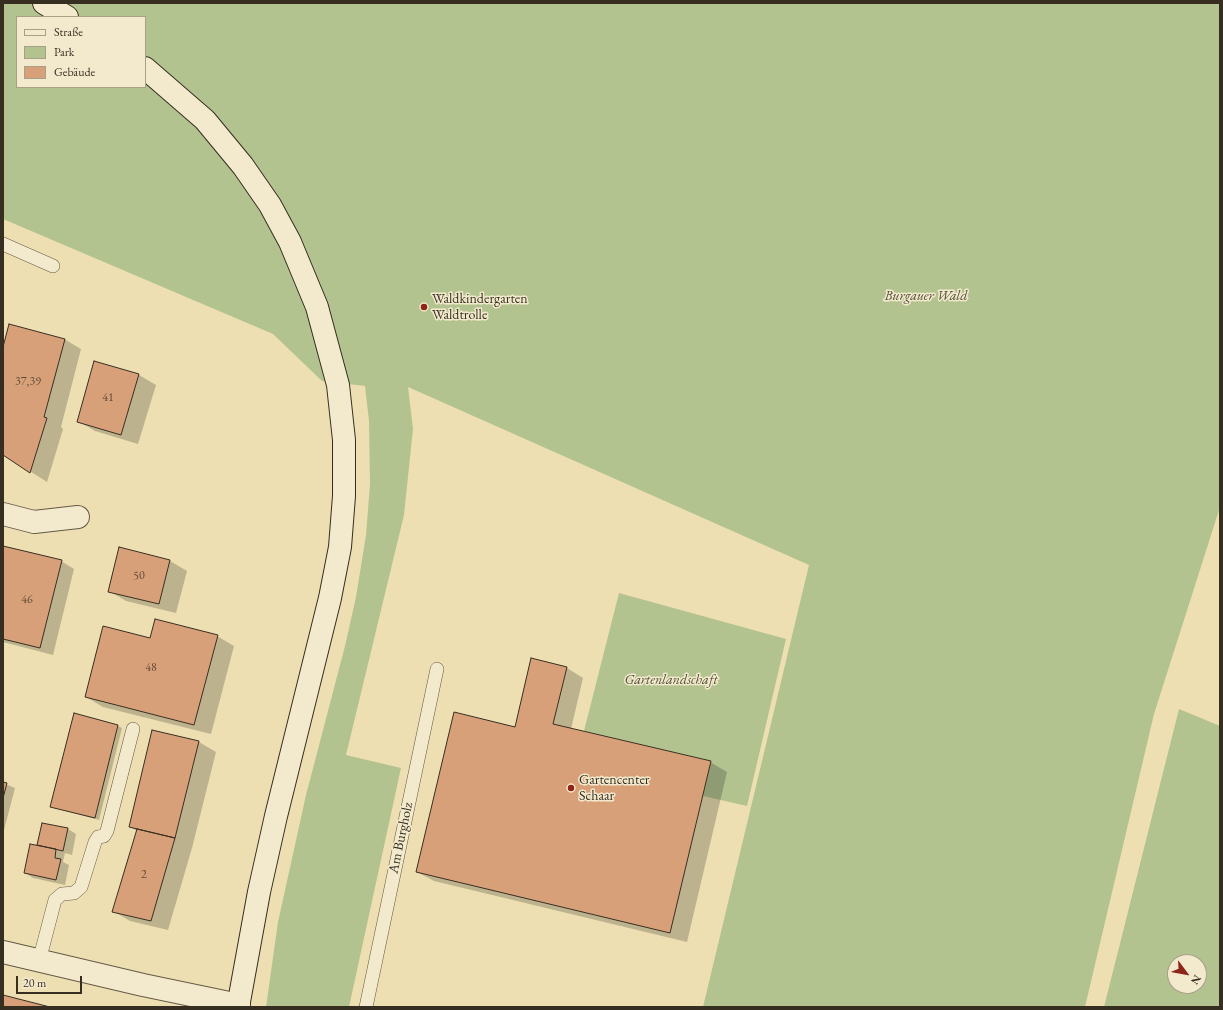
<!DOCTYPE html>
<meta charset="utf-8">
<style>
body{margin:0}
#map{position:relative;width:1223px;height:1010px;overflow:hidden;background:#eddfb2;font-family:"EB Garamond",serif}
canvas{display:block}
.frame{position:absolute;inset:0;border:4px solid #372e22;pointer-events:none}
.legend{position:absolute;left:16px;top:16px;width:130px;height:72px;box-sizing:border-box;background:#f3eacd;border:1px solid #a89f89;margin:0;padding:5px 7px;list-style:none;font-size:12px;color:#372e22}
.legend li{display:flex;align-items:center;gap:8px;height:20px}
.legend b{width:20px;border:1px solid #a89f89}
.north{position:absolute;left:1167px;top:954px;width:40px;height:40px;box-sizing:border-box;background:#f3eacd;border:1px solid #a89f89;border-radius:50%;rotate:122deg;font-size:11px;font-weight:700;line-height:16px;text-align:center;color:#372e22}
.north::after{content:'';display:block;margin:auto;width:14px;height:18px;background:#8f2418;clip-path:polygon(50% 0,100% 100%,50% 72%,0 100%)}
.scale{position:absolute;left:16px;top:976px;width:66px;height:18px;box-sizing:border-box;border:2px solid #372e22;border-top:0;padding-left:5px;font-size:12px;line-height:14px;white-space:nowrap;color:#372e22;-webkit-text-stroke:3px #f3eacd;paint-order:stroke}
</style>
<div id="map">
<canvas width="1223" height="1010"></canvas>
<div class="frame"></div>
<ul class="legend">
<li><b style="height:5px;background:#f3eacd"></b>Straße</li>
<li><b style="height:11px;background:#b3c390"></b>Park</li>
<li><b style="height:11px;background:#d8a079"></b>Gebäude</li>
</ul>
<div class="north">N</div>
<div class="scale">20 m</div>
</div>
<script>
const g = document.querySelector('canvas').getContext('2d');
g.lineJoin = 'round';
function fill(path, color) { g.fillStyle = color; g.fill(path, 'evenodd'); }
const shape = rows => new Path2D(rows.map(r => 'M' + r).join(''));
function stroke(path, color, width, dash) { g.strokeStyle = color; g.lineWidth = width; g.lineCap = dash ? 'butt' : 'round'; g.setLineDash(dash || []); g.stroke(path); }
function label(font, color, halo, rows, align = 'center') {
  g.font = font + ' "EB Garamond",serif'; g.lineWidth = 3; g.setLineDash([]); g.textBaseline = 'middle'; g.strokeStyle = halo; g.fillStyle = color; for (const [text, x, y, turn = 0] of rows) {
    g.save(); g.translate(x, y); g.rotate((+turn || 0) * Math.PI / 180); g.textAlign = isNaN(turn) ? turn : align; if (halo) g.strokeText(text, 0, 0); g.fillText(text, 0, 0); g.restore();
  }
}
fill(shape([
 [3,3,1220,3,1220,507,1154,714,1085,1007,703,1007,809,565,408,387,413,429,404,515,346,755,401,768,349,1007,266,1007,278,922,306,795,345,646,356,597,366,535,370,484,369,421,365,386,322,381,273,334,3,219],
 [17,17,145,17,145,87,17,87],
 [619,593,786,639,747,806,703,796,711,761,584,731],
 [1179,709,1220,726,1220,1007,1104,1007],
 [1175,962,1199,962,1199,986,1175,986]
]), '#b3c390');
fill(shape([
 [64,339,81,349,61,427,63,429,47,482,3,454,3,351],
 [95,362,139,375,156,385,138,444,95,431,78,421],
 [3,547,61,561,74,569,53,655,3,642],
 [120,548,170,561,187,571,176,613,126,601,109,591],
 [217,636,234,646,211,734,103,707,86,697,151,640],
 [567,668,583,678,571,729,710,762,727,772,687,942,434,881,417,872,515,728],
 [74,715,118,726,122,728,99,820,55,808,51,806],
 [153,731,199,742,216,752,192,848,168,930,130,921,113,911,137,831,130,827],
 [3,783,15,788,4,830,3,829],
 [43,824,68,829,76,834,72,855,65,853,63,862,69,865,65,885,33,878,25,873,38,846]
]), '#0003');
const building = shape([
 [9,324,65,339,44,417,47,418,30,473,3,455,3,347,9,324],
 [94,361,139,374,121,435,77,422,94,361],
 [3,546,62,560,40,648,3,639,3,546],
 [119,547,170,560,159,604,108,592,119,547],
 [155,619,218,635,194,725,85,697,103,626,150,638,155,619],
 [531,658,567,667,553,724,711,761,670,933,416,872,454,712,515,727,531,658],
 [74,713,118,725,95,818,50,807,74,713],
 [152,730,199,741,175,838,129,827,152,730],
 [3,782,7,783,3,798,3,782],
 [42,823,68,828,63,851,37,845,42,823],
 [137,829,175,838,151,921,112,912,137,829],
 [30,844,56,849,55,858,61,859,56,880,24,873,30,844],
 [3,995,50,1007,3,1007,3,995]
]);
fill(building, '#d8a079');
stroke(building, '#372e22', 1);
const service = shape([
 [3,244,53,266],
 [39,961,55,900,62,894,74,893,81,887,95,842,98,837,104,836,107,831,133,729],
 [366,1007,437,669]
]);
const minor = shape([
 [3,514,34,522,78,517],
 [3,952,143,985,239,1005]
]);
const secondary = shape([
 [44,3,67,17],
 [145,68,205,120,243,166,270,205,290,242,317,307,338,385,344,440,344,496,340,547,330,598,276,816,259,892,238,1007]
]);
stroke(service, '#645a46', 14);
stroke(minor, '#645a46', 24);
stroke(secondary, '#372e22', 24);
stroke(service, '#f3eacd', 13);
stroke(minor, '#f3eacd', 22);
stroke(secondary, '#f3eacd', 22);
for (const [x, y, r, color] of [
 [424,307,4,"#8f2418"],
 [571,788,4,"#8f2418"]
]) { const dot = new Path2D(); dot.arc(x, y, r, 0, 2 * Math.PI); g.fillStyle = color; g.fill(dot); stroke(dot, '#f3eacd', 1.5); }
label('12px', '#5f4a38', null, [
 ["37,39",28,382],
 ["41",108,398],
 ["50",139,576],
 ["46",27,600],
 ["48",151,668],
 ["2",144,875]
]);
label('italic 14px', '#504c38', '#f3eacd', [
 ["Burgauer Wald",926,296],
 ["Gartenlandschaft",671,680]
]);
label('14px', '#372e22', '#f3eacd', [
 ["Waldkindergarten",432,299],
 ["Waldtrolle",432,315],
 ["Gartencenter",579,780],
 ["Schaar",579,796]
], 'left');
label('14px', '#372e22', '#f3eacd', [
 ["Am Burgholz",401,838,-78]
]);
</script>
